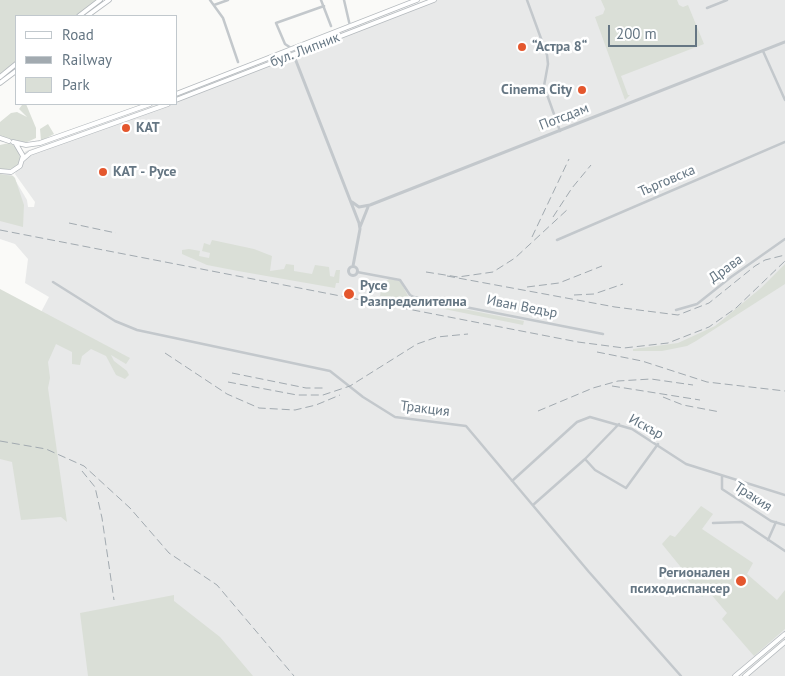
<!DOCTYPE html>
<meta charset="utf-8">
<style>
body{margin:0}
#map{position:relative;width:785px;height:676px;overflow:hidden;background:#fafaf8;font-family:"PT Sans",sans-serif}
canvas{display:block}
.legend{position:absolute;left:15px;top:15px;width:162px;height:90px;box-sizing:border-box;background:#fff;border:1px solid #c1c8cd;margin:0;padding:6px 9px;list-style:none;font-size:15px;color:#657683}
.legend li{display:flex;align-items:center;gap:10px;height:25px}
.legend b{width:25px;border:1px solid #c1c8cd}
.scale{position:absolute;left:608px;top:25px;width:89px;height:22px;box-sizing:border-box;border:2px solid #657683;border-top:0;padding-left:6px;font-size:15px;line-height:18px;white-space:nowrap;color:#657683;-webkit-text-stroke:4px #fff;paint-order:stroke}
</style>
<div id="map">
<canvas width="785" height="676"></canvas>
<ul class="legend">
<li><b style="height:6px;background:#fff"></b>Road</li>
<li><b style="height:6px;background:#a2aab0"></b>Railway</li>
<li><b style="height:14px;background:#dadfd7"></b>Park</li>
</ul>
<div class="scale">200 m</div>
</div>
<script>
const g = document.querySelector('canvas').getContext('2d');
g.lineJoin = 'round';
function fill(path, color) { g.fillStyle = color; g.fill(path, 'evenodd'); }
const shape = rows => new Path2D(rows.map(r => 'M' + r).join(''));
function stroke(path, color, width, dash) { g.strokeStyle = color; g.lineWidth = width; g.lineCap = dash ? 'butt' : 'round'; g.setLineDash(dash || []); g.stroke(path); }
function label(font, color, halo, rows, align = 'center') {
  g.font = font + ' "PT Sans",sans-serif'; g.lineWidth = 5; g.setLineDash([]); g.textBaseline = 'middle'; g.strokeStyle = halo; g.fillStyle = color; for (const [text, x, y, turn = 0] of rows) {
    g.save(); g.translate(x, y); g.rotate((+turn || 0) * Math.PI / 180); g.textAlign = isNaN(turn) ? turn : align; if (halo) g.strokeText(text, 0, 0); g.fillText(text, 0, 0); g.restore();
  }
}
fill(shape([
 [426,0,785,0,785,676,0,676,0,438,39,316,49,297,25,283,28,259,15,244,0,239,0,172,11,173,27,200,28,207,34,207,35,202,15,174,22,154,26,151,158,104,176,104,176,96,198,87]
]), '#e8e9e9');
fill(shape([
 [0,0,97,0,76,16,16,16,16,62,0,75],
 [601,0,677,0,679,5,683,7,688,5,704,44,621,76,628,95,630,95,625,100,595,17,603,14,605,9],
 [26,104,36,128,36,138,25,143,3,138,0,135,0,122,11,113,17,112,27,117,19,109,22,105],
 [543,121,550,123,552,127,539,131,537,123],
 [48,124,54,134,41,141,40,129],
 [9,143,17,147,21,160,16,168,3,170,0,169,0,145],
 [0,174,13,176,15,178,24,205,23,227,0,221],
 [212,240,254,249,272,256,270,271,284,269,286,264,294,265,294,271,312,274,315,265,329,267,330,276,334,277,336,270,340,270,339,283,336,283,335,288,238,271,207,265,182,254,182,250,189,249,200,251,199,256,209,258,210,253,202,251,204,243,210,245],
 [785,264,785,284,696,341,687,346,662,351,633,351,633,349,678,343,715,326,761,288],
 [389,279,400,281,408,296,413,299,524,321,523,325,380,296,382,285],
 [0,289,130,358,126,364,111,355,114,361,127,371,129,375,125,379,116,375,106,356,91,349,82,356,80,365,72,364,72,352,56,344,48,362,50,378,48,388,67,522,61,517,21,520,12,462,0,459],
 [701,506,713,514,702,529,753,563,747,574,777,600,785,590,785,629,754,656,722,619,727,613,709,592,702,597,682,573,684,571,662,544,670,535,675,537],
 [174,595,174,601,220,637,253,676,88,676,80,613]
]), '#dadfd7');
const primary = shape([
 [176,94,417,0],
 [176,100,434,0],
 [13,142,26,145,40,143,150,104],
 [22,160,30,153,168,104],
 [0,171,11,172,20,166,23,156,16,144],
 [735,676,785,634],
 [745,676,785,642]
]);
const trunk = shape([
 [79,16,100,0],
 [87,16,109,0],
 [0,77,16,64],
 [0,83,16,71],
 [0,138,9,141]
]);
stroke(primary, '#b5babe', 5.5);
stroke(trunk, '#b4b9bd', 5.5);
stroke(shape([
 [210,0,223,18,238,62],
 [321,0,331,26],
 [344,0,350,26],
 [527,0,547,55,548,64,544,86,560,131],
 [214,5,228,0],
 [707,8,727,0],
 [291,48,285,44,276,23,324,6],
 [763,51,785,100],
 [557,240,785,142],
 [357,272,400,280,410,295,414,297,603,334],
 [53,282,115,321,137,330,330,371,363,397,395,417,466,426,589,572,681,676],
 [676,310,697,304,731,277,785,239],
 [585,459,595,470,626,488,658,444],
 [722,476,722,489,771,521,785,525],
 [512,481,577,422,590,417,632,429,686,464,785,495],
 [533,505,585,459,619,424],
 [713,523,742,522,785,551],
 [768,540,776,522]
]), '#c3c8cc', 2.5);
stroke(shape([
 [291,48,359,223,360,229,353,266],
 [352,202,359,207,370,205,785,42],
 [360,227,368,207],
 '348.5 271a4.5 4.5 0 1 1 9 0a4.5 4.5 0 1 1-9 0Z'
]), '#c3c8cc', 3);
stroke(primary, '#fff', 4);
stroke(trunk, '#fff', 4);
stroke(shape([
 [553,217,572,188,591,165],
 [69,223,116,233],
 [0,230,578,342,624,348,668,343,709,327,736,308,785,261],
 [532,237,569,159],
 [426,272,458,277,493,272,515,258,568,209],
 [447,276,615,307,678,315,709,303,755,266,765,260,785,255],
 [527,287,559,283,602,266],
 [574,295,594,294,623,284],
 [597,352,642,361,707,382,785,391],
 [165,353,227,394,259,408,295,410,316,405,340,395],
 [232,373,306,388,323,388],
 [228,382,297,395,323,395,350,386,417,344,437,337,468,334],
 [612,386,700,400],
 [663,397,683,405,720,412],
 [538,411,593,388,618,381,651,379,693,385],
 [0,441,46,449,84,466,130,508,169,553,217,585,294,676],
 [82,471,95,487,102,518,114,600]
]), '#a2aab0', 1, [8, 4]);
for (const [x, y, r, color] of [
 [522,47,5,"#e4572e"],
 [582,90,5,"#e4572e"],
 [126,128,5,"#e4572e"],
 [103,172,5,"#e4572e"],
 [349,294,6,"#e4572e"],
 [741,581,6,"#e4572e"]
]) { const dot = new Path2D(); dot.arc(x, y, r, 0, 2 * Math.PI); g.fillStyle = color; g.fill(dot); stroke(dot, '#fff', 2); }
label('bold 14px', '#657683', '#fff', [
 ["“Астра 8“",532,47],
 ["Cinema City",572,90,"right"],
 ["КАТ",136,128],
 ["КАТ - Русе",113,172],
 ["Русе",360,286],
 ["Разпределителна",360,302],
 ["Регионален",730,573,"right"],
 ["психодиспансер",730,589,"right"]
], 'left');
label('14px', '#657683', '#fff', [
 ["бул. Липник",305,50,-21],
 ["Потсдам",564,117,-21],
 ["Търговска",667,181,-23],
 ["Драва",726,269,-36],
 ["Иван Ведър",522,307,11],
 ["Тракция",425,409,7],
 ["Искър",646,427,28],
 ["Тракия",753,497,33]
]);
</script>
